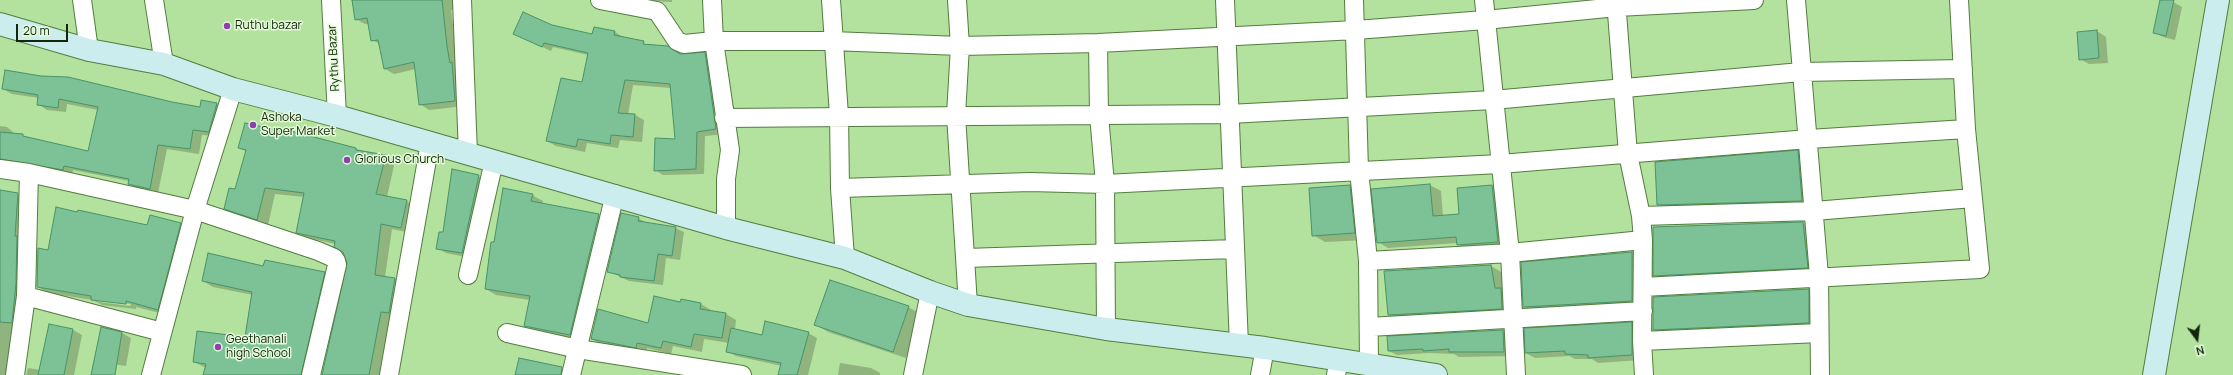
<!DOCTYPE html>
<style>
body{margin:0}
#map{position:relative;width:2233px;height:375px;overflow:hidden;background:#b3e19e;font-family:Manrope,sans-serif}
canvas{display:block}
.north{position:absolute;left:2177px;top:319px;width:40px;height:40px;-webkit-text-stroke:3px #e3fbd9;paint-order:stroke;rotate:165deg;font-size:11px;font-weight:700;line-height:16px;text-align:center;color:#14250b}
.north::after{content:'';display:block;margin:auto;width:14px;height:18px;background:#14250b;clip-path:polygon(50% 0,100% 100%,50% 72%,0 100%)}
.scale{position:absolute;left:16px;top:24px;width:52px;height:18px;box-sizing:border-box;border:2px solid #14250b;border-top:0;padding-left:5px;font-size:12px;line-height:14px;white-space:nowrap;color:#14250b;-webkit-text-stroke:3px #e3fbd9;paint-order:stroke}
</style>
<div id="map">
<canvas width="2233" height="375"></canvas>
<div class="north">N</div>
<div class="scale">20 m</div>
</div>
<script>
const g = document.querySelector('canvas').getContext('2d');
g.lineJoin = 'round';
function fill(path, color) { g.fillStyle = color; g.fill(path, 'evenodd'); }
const shape = rows => new Path2D(rows.map(r => 'M' + r).join(''));
function stroke(path, color, width, dash) { g.strokeStyle = color; g.lineWidth = width; g.lineCap = dash ? 'butt' : 'round'; g.setLineDash(dash || []); g.stroke(path); }
function label(font, color, halo, rows, align = 'center') {
  g.font = font + ' Manrope,sans-serif'; g.lineWidth = 3; g.setLineDash([]); g.textBaseline = 'middle'; g.strokeStyle = halo; g.fillStyle = color; for (const [text, x, y, turn = 0] of rows) {
    g.save(); g.translate(x, y); g.rotate((+turn || 0) * Math.PI / 180); g.textAlign = isNaN(turn) ? turn : align; if (halo) g.strokeText(text, 0, 0); g.fillText(text, 0, 0); g.restore();
  }
}
fill(shape([
 [353,0,458,0,459,9,451,10,464,106,429,110,420,104,416,69,394,74,385,69,380,44,372,40,369,24,365,24,356,19],
 [638,0,672,0,672,2],
 [2162,0,2173,2,2182,7,2175,40,2163,37,2154,32],
 [552,26,593,35,615,32,623,37,681,55,705,53,714,59,725,134,705,136,704,174,663,175,655,170,676,140,671,88,633,85,628,115,635,115,644,120,642,142,620,140,618,148,587,143,585,152,556,146,547,141,582,83,588,55,553,47,551,51,514,34],
 [2097,31,2106,37,2108,63,2089,64,2080,59],
 [3,89,171,103,201,108,202,101,217,104,226,109,217,136,202,135,199,154,167,149,158,193,138,189,129,184,129,181,73,170,72,174,0,168,0,126,7,127,15,134,28,138,89,152,98,110,67,104,66,112,47,110,38,104,39,98,12,94],
 [240,148,356,149,385,156,395,161,387,197,406,201,416,207,411,233,392,229,385,277,395,279,405,285,386,375,323,375,348,267,347,258,336,244,307,238,297,232,304,197,275,194,268,225,235,214,225,208,236,190,247,152],
 [1798,151,1807,156,1811,205,1667,209,1658,204],
 [478,176,487,181,471,258,446,253,437,248,444,234],
 [1430,185,1441,191,1443,216,1460,215,1458,189,1492,186,1503,192,1509,248,1468,251,1457,243,1388,248,1378,242,1373,190],
 [1350,186,1363,194,1367,240,1325,242,1313,235],
 [0,193,18,195,27,200,16,375,0,375],
 [532,195,543,201,542,204,599,215,609,221,580,340,535,331,525,325,530,300,496,295,486,289,494,243],
 [638,218,647,223,675,228,684,232,680,260,666,258,663,285,629,281,608,271],
 [1803,223,1813,229,1817,273,1664,281,1654,275],
 [180,224,191,230,168,315,136,307,136,309,102,305,93,300,48,293,38,287,148,226],
 [96,299,131,304,130,306,99,302],
 [1632,253,1641,258,1640,306,1533,312,1524,307,1522,263],
 [1491,266,1501,272,1504,290,1512,314,1400,321,1389,315],
 [264,267,324,273,334,279,312,375,204,375,206,368,194,362,246,338,253,295,213,287,203,281],
 [1808,290,1817,294,1817,327,1662,334,1654,329],
 [681,303,701,304,711,310,711,312,726,314,736,320,735,330,762,336,808,333,817,338,808,375,779,375,782,366,736,356,727,351,729,343,704,339,702,352,673,346,671,354,647,348,646,353,602,345,592,339,648,324],
 [908,307,921,314,906,358,828,332,816,325],
 [1631,323,1640,328,1641,360,1598,363,1592,359,1575,359,1569,356,1535,358,1526,353],
 [49,325,73,330,82,335,74,375,26,375,28,368,40,370],
 [101,328,122,333,131,338,126,366,105,363],
 [1503,331,1511,335,1512,356,1459,357,1454,354,1429,353,1397,355,1389,351],
 [840,363,871,368,880,373,880,375,838,375]
]), '#0003');
const building = shape([
 [352,0,442,0,447,46,450,63,452,62,455,101,419,105,414,62,384,69,378,40,371,41,367,18,355,20,352,0],
 [2160,0,2174,0,2166,36,2153,33,2160,0],
 [523,12,552,25,592,34,594,27,615,31,614,35,644,41,643,44,668,46,680,54,705,52,716,129,697,132,696,169,654,171,655,138,675,139,670,84,625,80,618,113,635,114,633,137,611,135,610,144,578,139,576,147,546,141,561,78,582,82,588,53,544,43,542,47,513,34,523,12],
 [2097,30,2099,58,2079,60,2077,32,2097,30],
 [5,70,41,76,68,77,172,102,200,107,201,100,217,103,209,132,193,130,190,149,158,145,150,189,128,184,129,179,64,166,63,170,0,159,0,132,23,134,23,136,88,151,98,107,59,99,58,108,37,105,38,95,2,89,5,70],
 [245,123,290,133,291,131,356,148,356,150,386,155,376,194,407,200,401,228,381,224,375,275,395,278,389,313,381,312,369,375,322,375,347,263,343,252,334,247,335,241,296,233,304,193,265,188,257,220,224,209,229,188,235,189,246,150,238,148,245,123],
 [1798,150,1802,201,1657,205,1655,162,1798,150],
 [452,169,479,175,462,253,436,249,439,232,443,232,452,169],
 [1430,184,1433,216,1459,214,1457,188,1492,185,1498,242,1457,245,1456,237,1377,243,1371,189,1430,184],
 [1350,185,1355,233,1312,236,1309,188,1350,185],
 [503,188,533,194,531,201,599,214,570,335,524,326,530,296,485,289,491,242,494,242,503,188],
 [0,190,18,193,15,236,17,236,16,283,12,323,0,322,0,190],
 [56,207,77,212,78,210,147,225,150,215,181,223,158,310,126,301,126,304,91,300,91,296,37,287,38,248,48,250,56,207],
 [621,213,639,217,638,221,676,227,672,256,658,254,654,281,620,277,620,275,607,272,621,213],
 [1803,222,1808,268,1653,276,1653,227,1803,222],
 [1632,252,1632,301,1523,307,1521,262,1632,252],
 [208,253,263,266,265,260,325,272,301,375,203,375,206,364,193,362,197,331,245,337,252,292,202,281,208,253],
 [1491,265,1495,288,1501,288,1502,309,1388,315,1384,271,1491,265],
 [830,280,909,306,893,352,814,325,830,280],
 [1809,289,1809,323,1653,330,1653,297,1809,289],
 [654,296,680,302,681,299,701,303,700,309,726,313,722,338,694,334,691,347,663,341,661,348,637,343,636,348,591,339,598,309,648,323,654,296],
 [765,321,809,332,797,375,778,375,781,363,726,352,731,328,762,335,765,321],
 [1632,322,1632,355,1588,358,1588,355,1565,354,1565,351,1525,353,1524,328,1632,322],
 [49,324,73,329,64,375,38,375,49,324],
 [101,327,122,332,115,375,91,375,101,327],
 [1503,330,1504,352,1449,352,1449,349,1423,351,1423,349,1388,351,1387,336,1503,330],
 [519,358,562,367,561,375,515,375,519,358]
]);
fill(building, '#7dc196');
stroke(building, '#489367', 1);
const street = shape([
 [82,0,89,50],
 [154,0,164,64],
 [331,0,337,116],
 [462,0,468,154],
 [600,0,657,11,677,41,684,44,714,41,712,0],
 [831,0,839,115,840,188,845,258],
 [957,0,960,46,956,115,968,305],
 [1225,0,1239,345],
 [1354,0,1359,170,1368,261,1369,363],
 [1484,0,1510,253,1516,375],
 [1616,0,1628,154,1641,216,1643,240,1642,341,1644,375],
 [1796,0,1819,276,1820,375],
 [1098,43,1099,115,1105,184,1106,329],
 [233,89,195,210,318,251,334,258,336,261,337,265,311,375],
 [724,118,1229,114,1493,100,1801,72,1963,69],
 [0,169,29,173,195,210,151,375],
 [840,188,1030,182,1105,184,1500,164,1809,139,1966,129],
 [1641,216,1814,211,1973,198],
 [726,228,726,179,730,150,714,41,832,41,960,46,1098,43,1356,30,1485,20,1617,7,1754,0],
 [966,258,1235,249],
 [1368,261,1510,253,1643,240],
 [468,275,494,161],
 [1643,287,1980,269,1966,129,1959,0],
 [26,296,162,332],
 [1369,327,1643,311],
 [507,333,578,349,742,375],
 [1642,341,1819,333],
 [15,375,26,296,29,173],
 [389,375,430,143],
 [571,375,615,194],
 [913,375,930,292],
 [1260,375,1265,348],
 [1336,375,1339,359]
]);
const secondary = shape([
 [0,24,89,50,164,64,233,89,337,116,726,228,845,258,930,292,968,305,1106,329,1265,348,1436,375],
 [2154,375,2218,0]
]);
stroke(street, '#537d3e', 20);
stroke(secondary, '#537d3e', 24);
stroke(street, '#fff', 18);
stroke(secondary, '#cbedee', 22);
for (const [x, y, r, color] of [
 [227,26,4,"#903eae"],
 [253,125,4,"#903eae"],
 [347,160,4,"#903eae"],
 [218,347,4,"#903eae"]
]) { const dot = new Path2D(); dot.arc(x, y, r, 0, 2 * Math.PI); g.fillStyle = color; g.fill(dot); stroke(dot, '#e3fbd9', 1.5); }
label('12px', '#14250b', '#e3fbd9', [
 ["Ruthu bazar",235,26],
 ["Ashoka",261,118],
 ["Super Market",261,132],
 ["Glorious Church",355,160],
 ["Geethanali",226,340],
 ["high School",226,354]
], 'left');
label('12px', '#14250b', '#e3fbd9', [
 ["Rythu Bazar",334,58,-93]
]);
</script>
